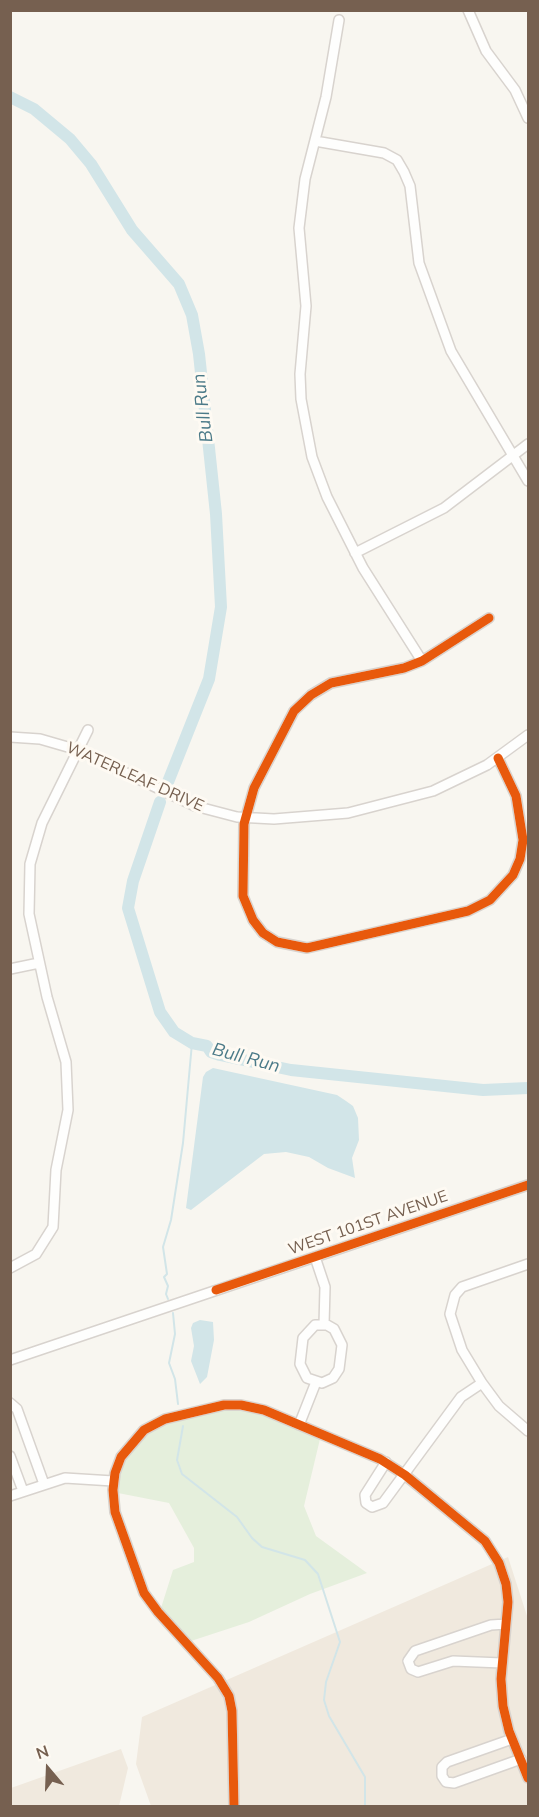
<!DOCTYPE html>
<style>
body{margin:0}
#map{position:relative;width:539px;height:1817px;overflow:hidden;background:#f8f6f0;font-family:Mulish,sans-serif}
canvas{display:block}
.frame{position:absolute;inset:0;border:12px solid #766050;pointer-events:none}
.north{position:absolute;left:18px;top:1739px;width:60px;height:60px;-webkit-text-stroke:4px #fefaf3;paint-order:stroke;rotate:341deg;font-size:16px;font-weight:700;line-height:24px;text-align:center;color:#766050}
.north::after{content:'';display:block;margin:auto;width:21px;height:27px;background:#766050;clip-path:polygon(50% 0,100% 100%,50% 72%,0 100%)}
</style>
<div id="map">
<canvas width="539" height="1817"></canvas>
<div class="frame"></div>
<div class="north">N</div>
</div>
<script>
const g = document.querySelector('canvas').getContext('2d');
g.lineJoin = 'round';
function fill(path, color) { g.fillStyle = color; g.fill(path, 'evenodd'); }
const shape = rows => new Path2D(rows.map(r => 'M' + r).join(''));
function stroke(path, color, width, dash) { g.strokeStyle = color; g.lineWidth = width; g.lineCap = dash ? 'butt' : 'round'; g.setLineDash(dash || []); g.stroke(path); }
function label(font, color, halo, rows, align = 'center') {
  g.font = font + ' Mulish,sans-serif'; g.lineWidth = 6; g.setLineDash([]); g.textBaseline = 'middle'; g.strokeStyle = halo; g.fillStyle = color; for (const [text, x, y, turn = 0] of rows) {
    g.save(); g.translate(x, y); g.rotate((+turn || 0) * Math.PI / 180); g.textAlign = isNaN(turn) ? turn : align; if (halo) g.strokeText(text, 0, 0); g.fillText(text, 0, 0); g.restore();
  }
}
fill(shape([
 [508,1557,528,1619,528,1806,151,1806,136,1764,142,1717],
 [121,1749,128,1768,119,1806,11,1806,11,1788]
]), '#f0e9de');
fill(shape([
 [242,1409,265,1416,320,1439,304,1506,316,1536,367,1573,310,1594,249,1622,191,1641,161,1608,173,1570,194,1562,194,1548,169,1503,118,1493,119,1481,123,1464,135,1445,147,1434,167,1422,219,1410]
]), '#e5efdc');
fill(shape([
 [213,1068,337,1095,346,1101,353,1106,358,1118,359,1140,352,1158,355,1178,328,1168,309,1157,286,1152,264,1154,191,1210,186,1208,203,1077,206,1072],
 [200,1320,213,1322,214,1340,207,1377,200,1384,191,1361,194,1346,191,1328,193,1323]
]), '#d2e5e8');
stroke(shape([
 [168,1299,166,1294,168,1286,164,1277,167,1274,163,1247,171,1220,183,1143,192,1043],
 [173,1313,175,1334,169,1363,175,1379,178,1404],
 [183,1426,177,1460,182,1474,237,1517,252,1538,262,1547,305,1560,318,1574,340,1642,326,1682,324,1700,329,1716,365,1777,365,1806]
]), '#d2e5e8', 2);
stroke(shape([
 [10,97,34,109,70,139,91,164,132,230,179,284,192,315,199,354,216,514,221,607,209,679,168,782],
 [160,802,133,881,128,908,160,1012,174,1032,192,1043,207,1046,211,1052,220,1055,291,1070,483,1090,528,1088]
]), '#d2e5e8', 12);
const minor = shape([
 [468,10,486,51,515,90,528,118],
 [339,20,326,97,305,179,299,228,306,306,300,374,301,399,312,457,327,497,363,568,422,661],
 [315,141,384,153,397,160,404,172,410,186,419,263,451,351,528,481],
 [355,553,444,508,528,444],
 [489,618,422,661,404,668,331,683,311,695,294,711,254,788,244,824,243,896,253,920,263,933,277,942,307,948,468,911,490,900,513,875,520,859,523,840,516,796,498,758],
 [10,737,40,739,78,750,195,806,237,817,274,819,348,813,433,791,487,765,528,735],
 [10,969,39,963],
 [315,1257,325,1287,324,1325],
 [528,1264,462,1287,455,1295,450,1314,462,1350,482,1383,499,1406,528,1431],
 [10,1268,36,1254,53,1227,56,1170,68,1110,66,1062,47,997,29,914,30,864,42,823,88,730],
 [315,1325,327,1325,334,1329,342,1345,339,1369,333,1378,322,1383,307,1378,300,1364,303,1338,315,1325],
 [10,1360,528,1185],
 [10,1403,17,1409,44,1484],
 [299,1425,316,1382],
 [10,1456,23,1491],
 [386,1462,365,1495,366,1503,372,1507,383,1503,461,1397,482,1383],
 [10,1496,65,1478,113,1481],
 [502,1663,453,1661,418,1672,411,1669,408,1661,415,1651,491,1625,506,1624],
 [512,1739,447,1762,442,1767,442,1776,446,1782,454,1783,521,1759],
 [234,1806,232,1711,229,1696,218,1678,158,1612,144,1593,115,1512,113,1490,115,1473,121,1457,144,1430,165,1419,224,1405,241,1405,264,1410,380,1459,405,1475,485,1541,499,1563,506,1584,508,1602,501,1679,503,1706,509,1731,528,1778]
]);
stroke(minor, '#d8d3ce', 12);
stroke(minor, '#fefefd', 9);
stroke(shape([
 [489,618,422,661,404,668,331,683,311,695,294,711,254,788,244,824,243,896,253,920,263,933,277,942,307,948,468,911,490,900,513,875,520,859,523,840,516,796,498,758],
 [216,1290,528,1185],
 [234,1806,232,1711,229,1696,218,1678,158,1612,144,1593,115,1512,113,1490,115,1473,121,1457,144,1430,165,1419,224,1405,241,1405,264,1410,380,1459,405,1475,485,1541,499,1563,506,1584,508,1602,501,1679,503,1706,509,1731,528,1778]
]), '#e8590c', 9);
label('16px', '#766050', '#fefaf3', [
 ["WATERLEAF DRIVE",135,777,24],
 ["WEST 101ST AVENUE",368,1223,-19]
]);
label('italic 18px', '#4b7a88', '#fefaf3', [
 ["Bull Run",203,408,-97],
 ["Bull Run",246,1058,15]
]);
</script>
